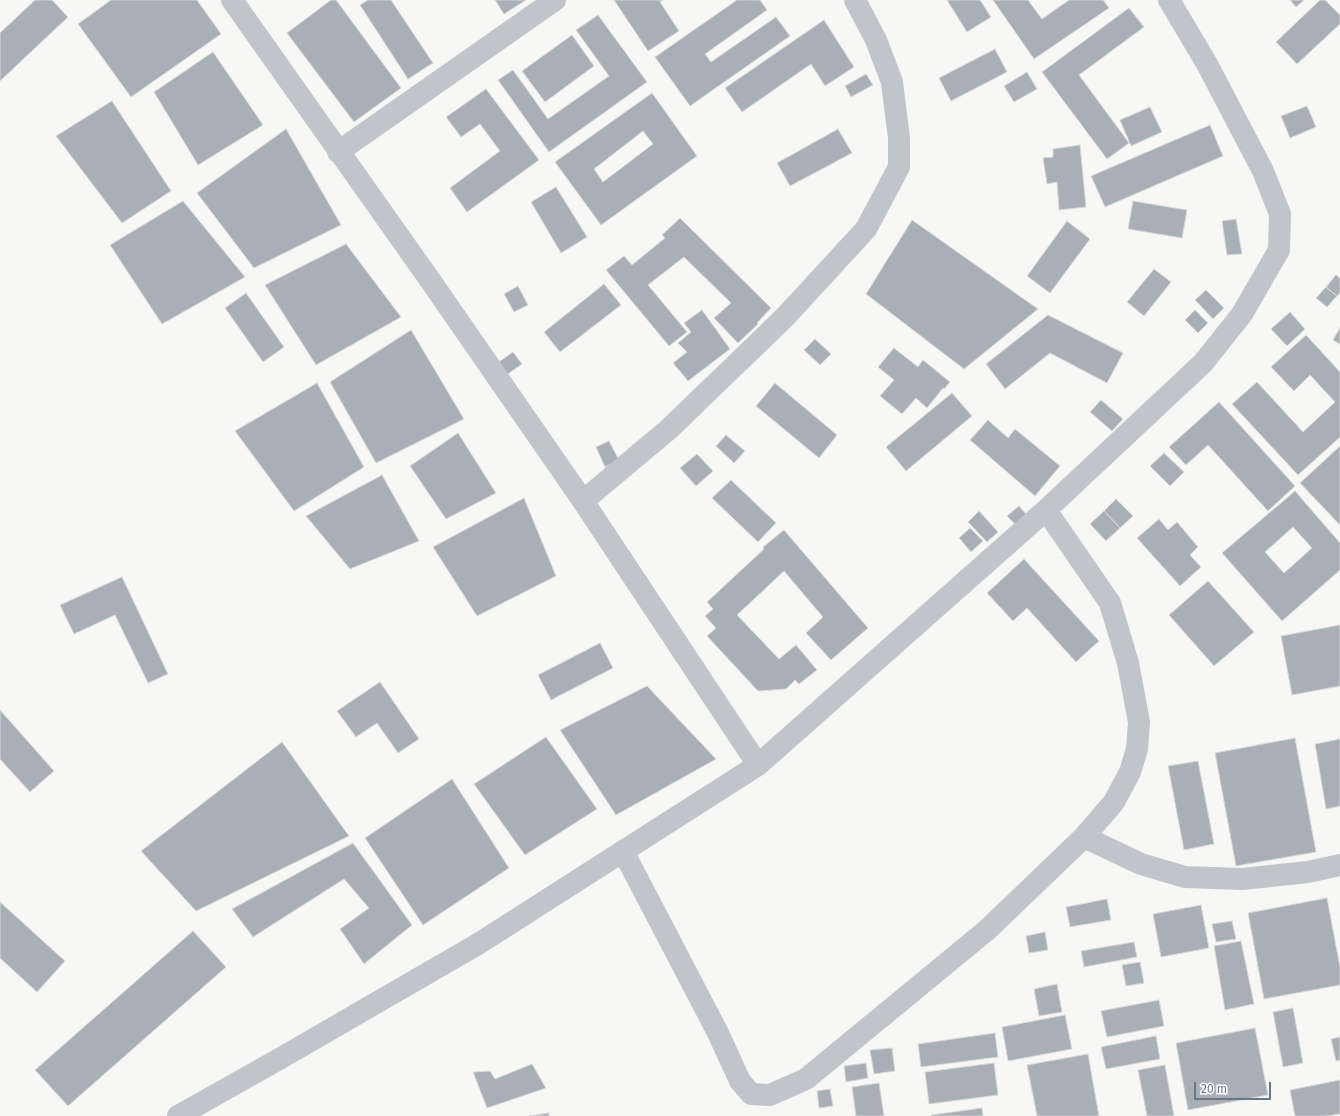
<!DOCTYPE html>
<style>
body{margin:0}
#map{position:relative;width:1340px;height:1116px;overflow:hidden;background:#f7f7f5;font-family:"Fira Sans",sans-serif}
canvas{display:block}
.scale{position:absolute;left:1194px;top:1082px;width:77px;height:18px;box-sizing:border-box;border:2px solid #697683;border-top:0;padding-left:5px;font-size:12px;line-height:14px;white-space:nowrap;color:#697683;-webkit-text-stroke:3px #fff;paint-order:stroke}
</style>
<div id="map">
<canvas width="1340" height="1116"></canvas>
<div class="scale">20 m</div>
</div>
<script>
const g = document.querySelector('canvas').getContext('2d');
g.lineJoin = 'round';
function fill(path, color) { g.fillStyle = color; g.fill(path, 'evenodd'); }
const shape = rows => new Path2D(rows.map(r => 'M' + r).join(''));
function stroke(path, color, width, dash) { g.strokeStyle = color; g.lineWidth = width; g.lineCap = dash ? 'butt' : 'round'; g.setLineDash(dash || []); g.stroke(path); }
const building = shape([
 [35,0,52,0,68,17,0,81,0,33,35,0],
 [111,0,197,0,221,34,131,97,78,24,111,0],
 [331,0,336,0,401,88,354,122,287,33,331,0],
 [368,0,391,0,433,63,408,79,360,5,368,0],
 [495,0,526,0,504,14,495,0],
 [614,0,663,0,660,2,679,31,648,51,614,0],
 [737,0,760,0,767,10,705,54,711,62,776,17,790,36,690,106,655,57,737,0],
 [947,0,980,0,991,17,967,32,947,0],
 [993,0,1028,0,1042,19,1069,0,1103,0,1109,8,1034,59,993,0],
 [1290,0,1304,0,1296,7,1290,0],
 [1320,0,1325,0,1340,15,1340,24,1297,64,1276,42,1320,0],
 [1129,8,1144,27,1079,75,1129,143,1107,159,1042,72,1129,8],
 [598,15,647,82,549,152,498,80,513,70,548,119,609,76,576,30,598,15],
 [824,20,854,67,825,86,811,64,742,112,725,88,824,20],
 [572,35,594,66,545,102,522,71,572,35],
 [995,49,1007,72,951,101,939,78,995,49],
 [213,52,263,125,198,165,154,92,213,52],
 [1027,72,1037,89,1014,102,1004,86,1027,72],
 [866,74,873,85,851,97,845,86,866,74],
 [486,89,539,160,467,212,450,188,500,151,480,124,461,137,446,117,486,89],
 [652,93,697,156,601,225,555,162,652,93],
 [643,131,653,144,603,182,594,169,643,131],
 [112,101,171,191,122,223,56,136,112,101],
 [1307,106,1316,127,1290,138,1281,116,1307,106],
 [1150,107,1162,132,1131,146,1120,120,1150,107],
 [1210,125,1223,156,1105,207,1091,176,1210,125],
 [286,129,341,225,254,268,197,193,286,129],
 [838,129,852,153,790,186,777,163,838,129],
 [1080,145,1086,207,1059,210,1057,182,1047,184,1043,158,1053,157,1053,149,1080,145],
 [556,187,587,237,561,253,531,202,556,187],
 [183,201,245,277,162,324,110,245,183,201],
 [1133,201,1187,210,1182,238,1128,229,1133,201],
 [680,218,771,308,757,323,758,324,738,343,714,318,731,303,684,257,648,285,687,332,669,346,606,270,624,256,632,265,665,238,662,235,680,218],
 [1236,219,1242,254,1227,255,1222,221,1236,219],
 [912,220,1038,309,964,369,866,294,912,220],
 [1067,221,1090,239,1050,293,1027,276,1067,221],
 [346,244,401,317,316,365,265,285,346,244],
 [1154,269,1171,282,1144,316,1127,302,1154,269],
 [1336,275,1340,278,1340,293,1337,296,1326,287,1336,275],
 [604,284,621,305,560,352,544,332,604,284],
 [518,286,528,305,514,312,504,294,518,286],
 [1326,287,1337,296,1327,307,1316,298,1326,287],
 [1206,290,1224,308,1213,319,1195,300,1206,290],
 [246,293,284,347,263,362,225,308,246,293],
 [702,310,730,349,688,381,673,363,687,352,678,343,691,332,684,323,702,310],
 [1195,310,1208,323,1198,333,1185,320,1195,310],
 [1290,312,1305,329,1287,346,1271,329,1290,312],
 [1048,315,1123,353,1107,383,1050,353,1005,389,986,364,1048,315],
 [1340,328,1340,344,1333,340,1340,328],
 [411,330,464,419,376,463,330,382,411,330],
 [1306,335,1340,372,1340,437,1298,475,1232,404,1257,382,1303,432,1335,402,1310,375,1294,391,1271,367,1306,335],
 [815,339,831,354,820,365,804,350,815,339],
 [894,348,918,367,923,360,950,382,944,389,943,388,927,408,916,398,902,414,880,396,894,380,878,367,894,348],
 [513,352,522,364,505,376,496,364,513,352],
 [317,383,364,467,294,511,235,431,317,383],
 [775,383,837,435,819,458,756,406,775,383],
 [952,393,972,416,906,471,886,447,952,393],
 [1101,400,1123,419,1112,431,1090,412,1101,400],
 [1219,402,1295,486,1268,511,1208,445,1186,465,1169,447,1219,402],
 [988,420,1008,438,1015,429,1060,466,1035,496,970,440,988,420],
 [458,433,496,493,446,519,410,466,458,433],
 [726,435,745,451,734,463,716,446,726,435],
 [609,441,619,460,605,467,596,447,609,441],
 [1340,446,1340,525,1300,483,1340,446],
 [1164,453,1184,472,1170,486,1150,466,1164,453],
 [697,454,713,471,696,486,680,468,697,454],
 [382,475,419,541,350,569,306,516,382,475],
 [731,480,776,523,758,542,712,498,731,480],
 [1295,491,1340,543,1340,570,1282,621,1222,553,1295,491],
 [1293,527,1312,548,1284,573,1265,552,1293,527],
 [524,498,556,576,477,616,433,547,524,498],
 [1116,499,1133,516,1120,528,1104,511,1116,499],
 [1019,506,1026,514,1015,524,1007,516,1019,506],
 [979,511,998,532,987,542,968,522,979,511],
 [1104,511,1120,528,1106,541,1090,524,1104,511],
 [1159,519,1168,530,1177,522,1198,547,1190,555,1201,567,1180,586,1137,538,1159,519],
 [970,528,983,541,971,552,959,538,970,528],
 [784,530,868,628,831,660,806,633,823,617,784,571,737,615,779,659,796,645,817,670,799,684,795,680,786,689,758,691,707,636,716,628,705,616,713,609,707,602,764,549,763,547,784,530],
 [1024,559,1099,641,1076,662,1027,608,1013,621,987,593,1024,559],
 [122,577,168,674,148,683,115,615,74,634,60,605,122,577],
 [1208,581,1254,632,1214,666,1169,615,1208,581],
 [1340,625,1340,686,1292,695,1281,636,1340,625],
 [600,643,613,668,551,700,538,675,600,643],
 [380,682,419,739,398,753,377,723,356,737,337,711,380,682],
 [647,686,716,759,616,815,560,730,647,686],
 [0,710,54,771,30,792,0,759,0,710],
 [546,737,597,809,525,855,474,784,546,737],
 [1295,738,1316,852,1236,866,1215,753,1295,738],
 [1340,739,1340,806,1326,809,1315,744,1340,739],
 [282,742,349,836,196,911,141,851,282,742],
 [1198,761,1214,844,1184,850,1168,766,1198,761],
 [452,779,509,868,423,925,365,838,452,779],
 [353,843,412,925,364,964,340,929,369,908,344,879,253,937,232,909,353,843],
 [1327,898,1340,967,1340,985,1264,999,1248,913,1327,898],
 [1107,899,1111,920,1070,927,1066,907,1107,899],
 [0,902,65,961,37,992,0,958,0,902],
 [1201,905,1209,948,1161,957,1153,914,1201,905],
 [1232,921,1236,939,1216,942,1212,924,1232,921],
 [193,931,226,967,68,1106,35,1070,193,931],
 [1045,932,1048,950,1029,953,1026,936,1045,932],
 [1241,941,1254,1004,1225,1010,1214,946,1241,941],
 [1134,942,1137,957,1084,967,1081,951,1134,942],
 [1140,962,1144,983,1126,986,1122,965,1140,962],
 [1057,984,1062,1012,1039,1016,1034,989,1057,984],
 [1159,1000,1164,1026,1107,1037,1101,1011,1159,1000],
 [1293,1008,1303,1063,1283,1067,1273,1012,1293,1008],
 [1065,1015,1072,1049,1008,1061,1002,1027,1065,1015],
 [1255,1028,1268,1095,1188,1110,1176,1043,1255,1028],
 [995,1033,998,1057,921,1067,918,1044,995,1033],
 [1156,1036,1160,1059,1106,1069,1101,1047,1156,1036],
 [1340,1037,1340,1060,1336,1061,1331,1039,1340,1037],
 [892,1048,895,1071,874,1074,870,1050,892,1048],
 [1088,1054,1099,1116,1037,1116,1027,1065,1088,1054],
 [866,1063,868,1078,846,1082,844,1066,866,1063],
 [994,1063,998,1095,929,1104,925,1072,994,1063],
 [532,1064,546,1088,487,1108,473,1072,490,1071,495,1079,532,1064],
 [1165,1065,1174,1116,1147,1116,1138,1070,1165,1065],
 [1340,1080,1340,1114,1327,1116,1295,1116,1290,1090,1340,1080],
 [879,1083,884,1116,856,1116,852,1087,879,1083],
 [830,1089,833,1106,819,1108,817,1091,830,1089],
 [982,1108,983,1116,932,1116,931,1115,982,1108],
 [549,1113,549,1116,529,1116,549,1113]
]);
fill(building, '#a9afb5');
stroke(building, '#d9d9d7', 1);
stroke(shape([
 [232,0,430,280,583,501,758,765],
 [338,152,555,0],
 [583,501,669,429,785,317,866,229,899,167,899,138,892,82,876,40,855,0],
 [1084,837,1141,864,1185,877,1242,879,1308,872,1340,865],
 [623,851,718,1033,740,1081,751,1094,770,1095,806,1079,987,930,1084,837,1114,802,1130,772,1137,749,1139,722,1128,663,1110,603,1046,510],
 [178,1116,281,1058,478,944,758,765,1046,510,1203,363,1242,314,1279,250,1280,214,1263,171,1207,64,1169,0]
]), '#c1c4c8', 22);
</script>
